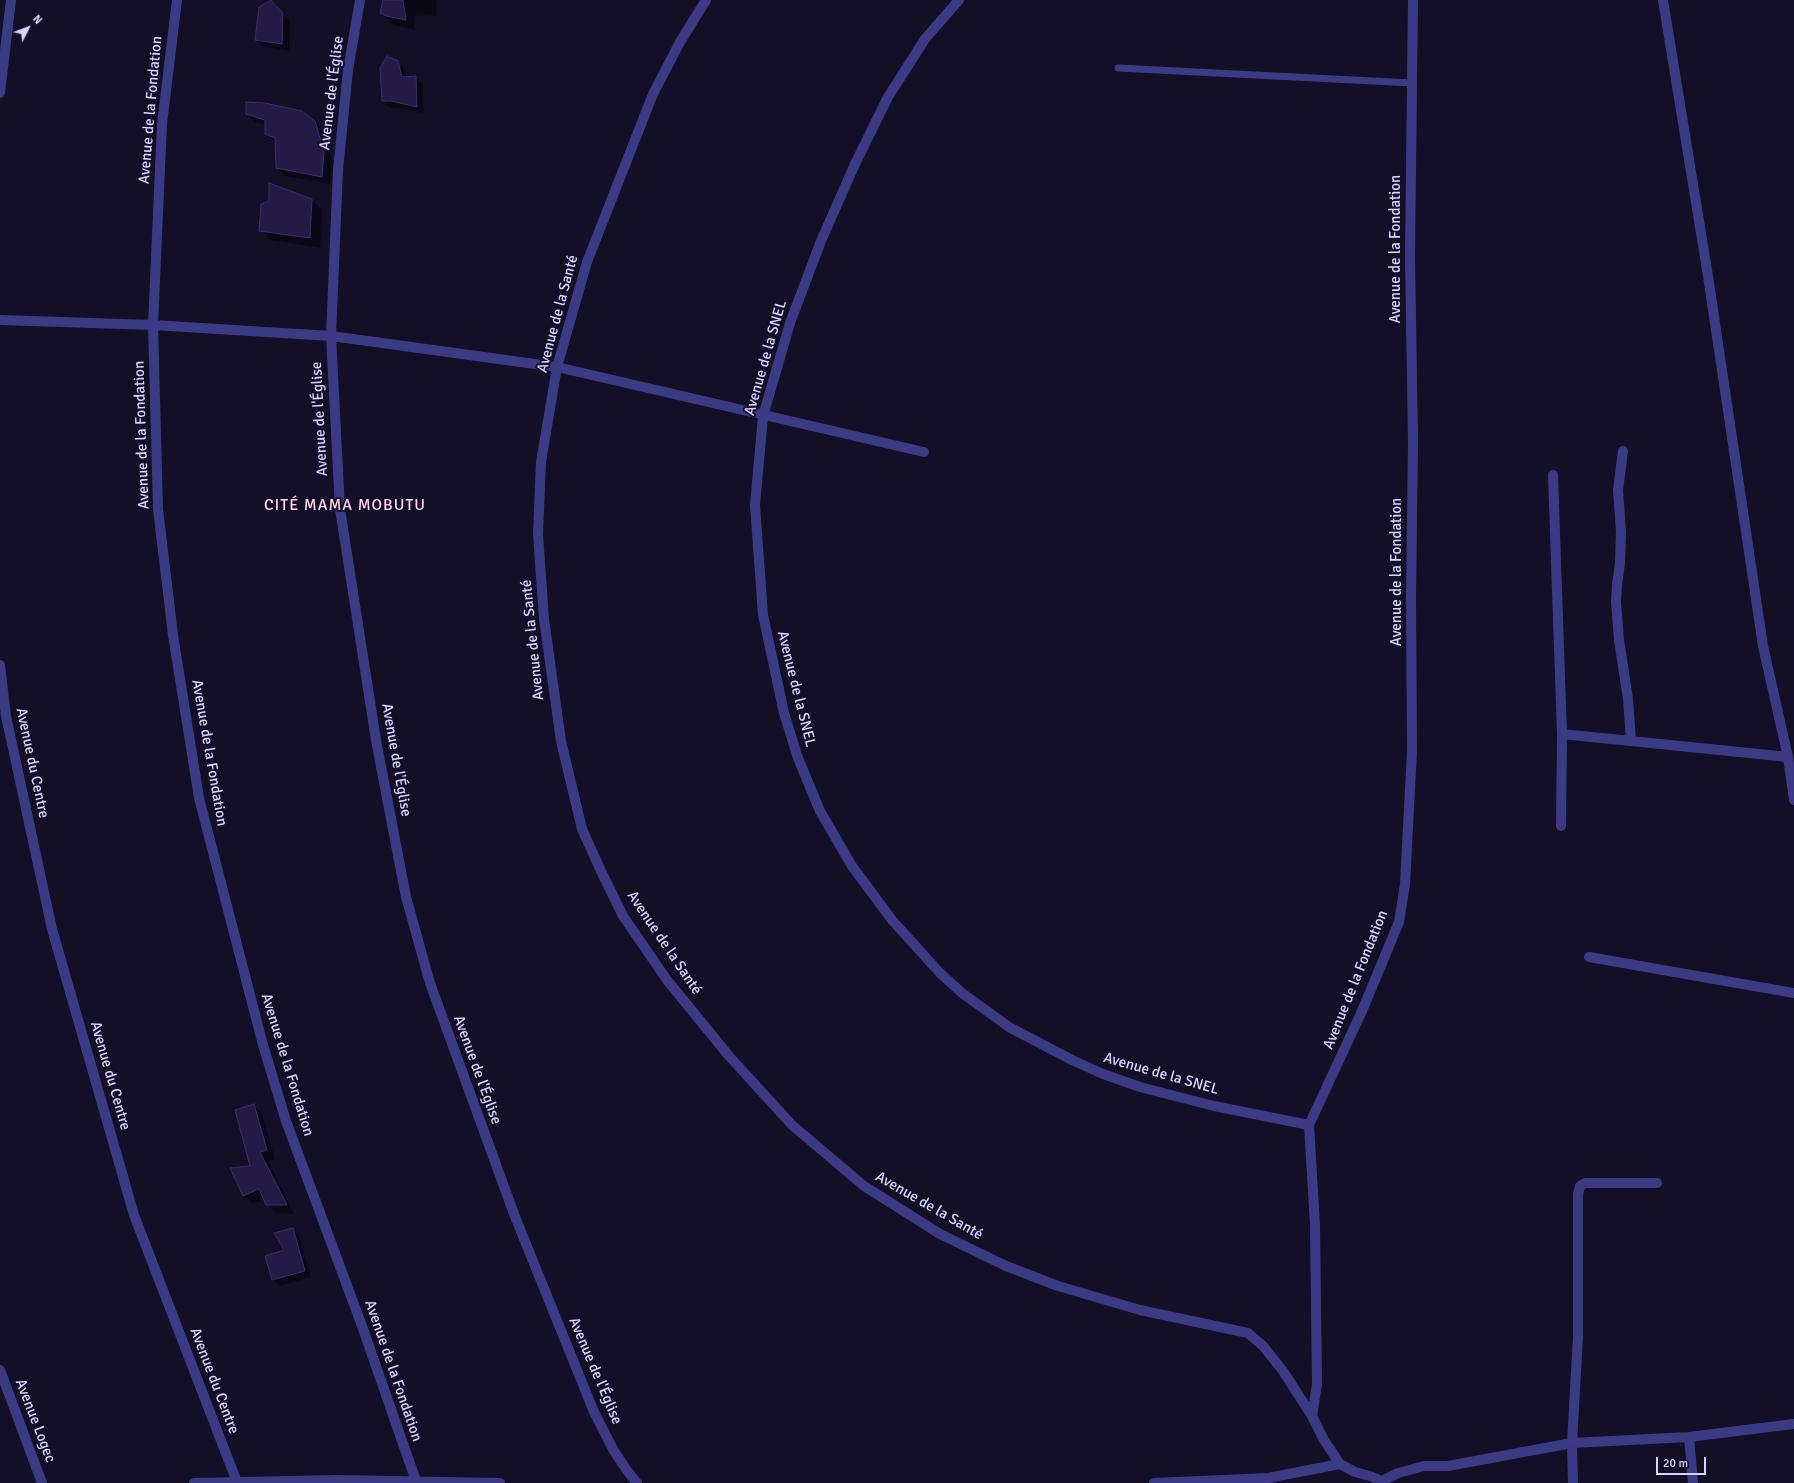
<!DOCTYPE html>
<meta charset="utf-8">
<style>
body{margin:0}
#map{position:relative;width:1794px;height:1483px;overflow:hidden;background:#130f26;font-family:Signika,sans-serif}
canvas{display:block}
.north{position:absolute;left:8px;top:8px;width:40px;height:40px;-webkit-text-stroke:3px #130f26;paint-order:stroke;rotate:48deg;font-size:11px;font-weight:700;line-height:16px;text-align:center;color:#d9d4ff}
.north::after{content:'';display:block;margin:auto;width:14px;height:18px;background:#d9d4ff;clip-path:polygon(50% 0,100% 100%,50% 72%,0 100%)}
.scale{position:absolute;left:1656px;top:1457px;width:50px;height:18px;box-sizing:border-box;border:2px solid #d9d4ff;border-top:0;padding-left:5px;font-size:12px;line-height:14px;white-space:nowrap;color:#d9d4ff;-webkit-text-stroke:3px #130f26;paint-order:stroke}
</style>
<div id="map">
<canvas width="1794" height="1483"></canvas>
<div class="north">N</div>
<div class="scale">20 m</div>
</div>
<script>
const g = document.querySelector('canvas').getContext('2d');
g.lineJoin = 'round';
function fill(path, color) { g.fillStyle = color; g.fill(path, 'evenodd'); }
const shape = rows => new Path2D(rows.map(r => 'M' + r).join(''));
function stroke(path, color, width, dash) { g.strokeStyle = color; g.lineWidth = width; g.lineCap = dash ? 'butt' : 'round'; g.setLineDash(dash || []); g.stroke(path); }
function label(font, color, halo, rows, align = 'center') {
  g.font = font + ' Signika,sans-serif'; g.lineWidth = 4; g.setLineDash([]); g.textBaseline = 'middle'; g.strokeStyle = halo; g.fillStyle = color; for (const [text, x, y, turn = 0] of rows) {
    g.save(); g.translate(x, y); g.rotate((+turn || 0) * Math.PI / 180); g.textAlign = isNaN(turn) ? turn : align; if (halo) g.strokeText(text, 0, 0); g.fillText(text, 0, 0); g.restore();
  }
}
fill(shape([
 [384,0,437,0,436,16,414,15,415,30,397,26,391,23,381,13],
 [270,2,290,20,289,51,263,46,256,40],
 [397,62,404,69,407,77,416,77,422,84,423,113,398,108,390,108,383,101],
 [247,113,315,122,323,131,332,161,330,184,285,176,277,168,276,143,266,134,266,125,255,122],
 [312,200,322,210,320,248,271,240,260,230],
 [253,1105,262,1114,275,1159,268,1161,294,1214,276,1213,267,1204,264,1199,252,1204,243,1195,252,1167],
 [293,1229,299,1236,311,1277,279,1286,273,1279,285,1251]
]), '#0007');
const building = shape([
 [271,0,283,13,282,44,255,40,259,7,271,0],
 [383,0,403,0,406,20,386,16,380,13,383,0],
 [387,56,398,61,402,77,416,76,417,107,391,101,382,101,380,68,387,56],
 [246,102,265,103,302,111,315,121,324,152,322,177,276,168,275,138,265,134,265,120,246,114,246,102],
 [269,183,312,199,310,238,259,231,261,204,269,201,269,183],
 [254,1104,267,1150,260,1152,287,1205,266,1205,259,1189,243,1196,230,1168,250,1166,235,1110,254,1104],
 [293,1228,305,1271,272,1280,265,1256,284,1250,274,1233,293,1228]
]);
fill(building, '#241b47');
stroke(building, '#3b2d73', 1);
stroke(shape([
 [1118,68,1412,83]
]), '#3d3a85', 7);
stroke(shape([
 [177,0,162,124,153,325,158,509,173,635,199,798,263,1045,286,1121,362,1326,416,1481],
 [360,0,348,70,338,170,331,336,340,509,376,740,406,897,430,983,514,1214,594,1412,614,1451,626,1469,637,1483],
 [706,0,680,42,653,94,587,262,557,367,541,462,538,534,544,619,561,741,582,829,601,871,623,916,667,980,729,1056,792,1125,864,1186,940,1234,1006,1266,1058,1286,1140,1310,1248,1333,1263,1346,1283,1371,1312,1416],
 [959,0,925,39,888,97,855,164,821,241,790,323,763,416,755,505,763,615,784,713,798,758,820,811,852,866,892,920,940,973,962,993,1009,1027,1072,1060,1103,1074,1140,1087,1214,1106,1309,1125,1315,1225,1317,1384,1312,1416,1324,1440,1340,1464,1355,1472,1370,1476,1382,1481,1383,1483],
 [1663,0,1708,276,1763,646,1788,757,1794,800],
 [0,93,11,0],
 [0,320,153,325,331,336,557,367,924,452],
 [1623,451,1618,490,1621,532,1620,563,1617,585,1616,602,1619,640,1628,699,1631,741],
 [1553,475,1562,734,1561,826],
 [0,665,6,716,52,929,134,1215,237,1482],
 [1562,734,1788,757],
 [1589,957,1794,993],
 [1309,1125,1362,1011,1399,922,1405,884,1412,751,1411,598,1413,442,1410,256,1413,0],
 [0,1370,42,1483],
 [1689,1437,1693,1483],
 [1382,1481,1398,1473,1424,1466,1448,1466,1572,1443,1689,1437,1794,1424],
 [194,1483,337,1480,500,1483],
 [1154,1483,1268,1478,1340,1464],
 [1573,1483,1572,1443,1578,1336,1578,1194,1580,1186,1585,1183,1657,1183]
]), '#3d3a85', 10);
label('15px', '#d9d4ff', '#130f26', [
 ["Avenue de l'Église",332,93,-83],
 ["Avenue de la Fondation",151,110,-85],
 ["Avenue de la Fondation",1396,249,-90],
 ["Avenue de la Santé",558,314,-75],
 ["Avenue de la SNEL",766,358,-74],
 ["Avenue de l'Église",320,419,-93],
 ["Avenue de la Fondation",142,435,-92],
 ["Avenue de la Fondation",1397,572,-90],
 ["Avenue de la Santé",533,640,-96],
 ["Avenue de la SNEL",796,689,76],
 ["Avenue de la Fondation",209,753,80],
 ["Avenue de l'Église",396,760,80],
 ["Avenue du Centre",32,763,78],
 ["Avenue de la Santé",664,943,56],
 ["Avenue de la Fondation",1356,980,-68],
 ["Avenue de la Fondation",287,1065,73],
 ["Avenue de l'Église",477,1070,70],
 ["Avenue de la SNEL",1161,1074,16],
 ["Avenue du Centre",110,1076,74],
 ["Avenue de la Santé",929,1206,30],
 ["Avenue de la Fondation",393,1371,71],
 ["Avenue de l'Église",595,1371,67],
 ["Avenue du Centre",214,1381,69],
 ["Avenue Logec",35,1421,69]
]);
g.letterSpacing = '1px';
label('16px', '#ffd6f0', '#130f26', [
 ["CITÉ MAMA MOBUTU",345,506]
]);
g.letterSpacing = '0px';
</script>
